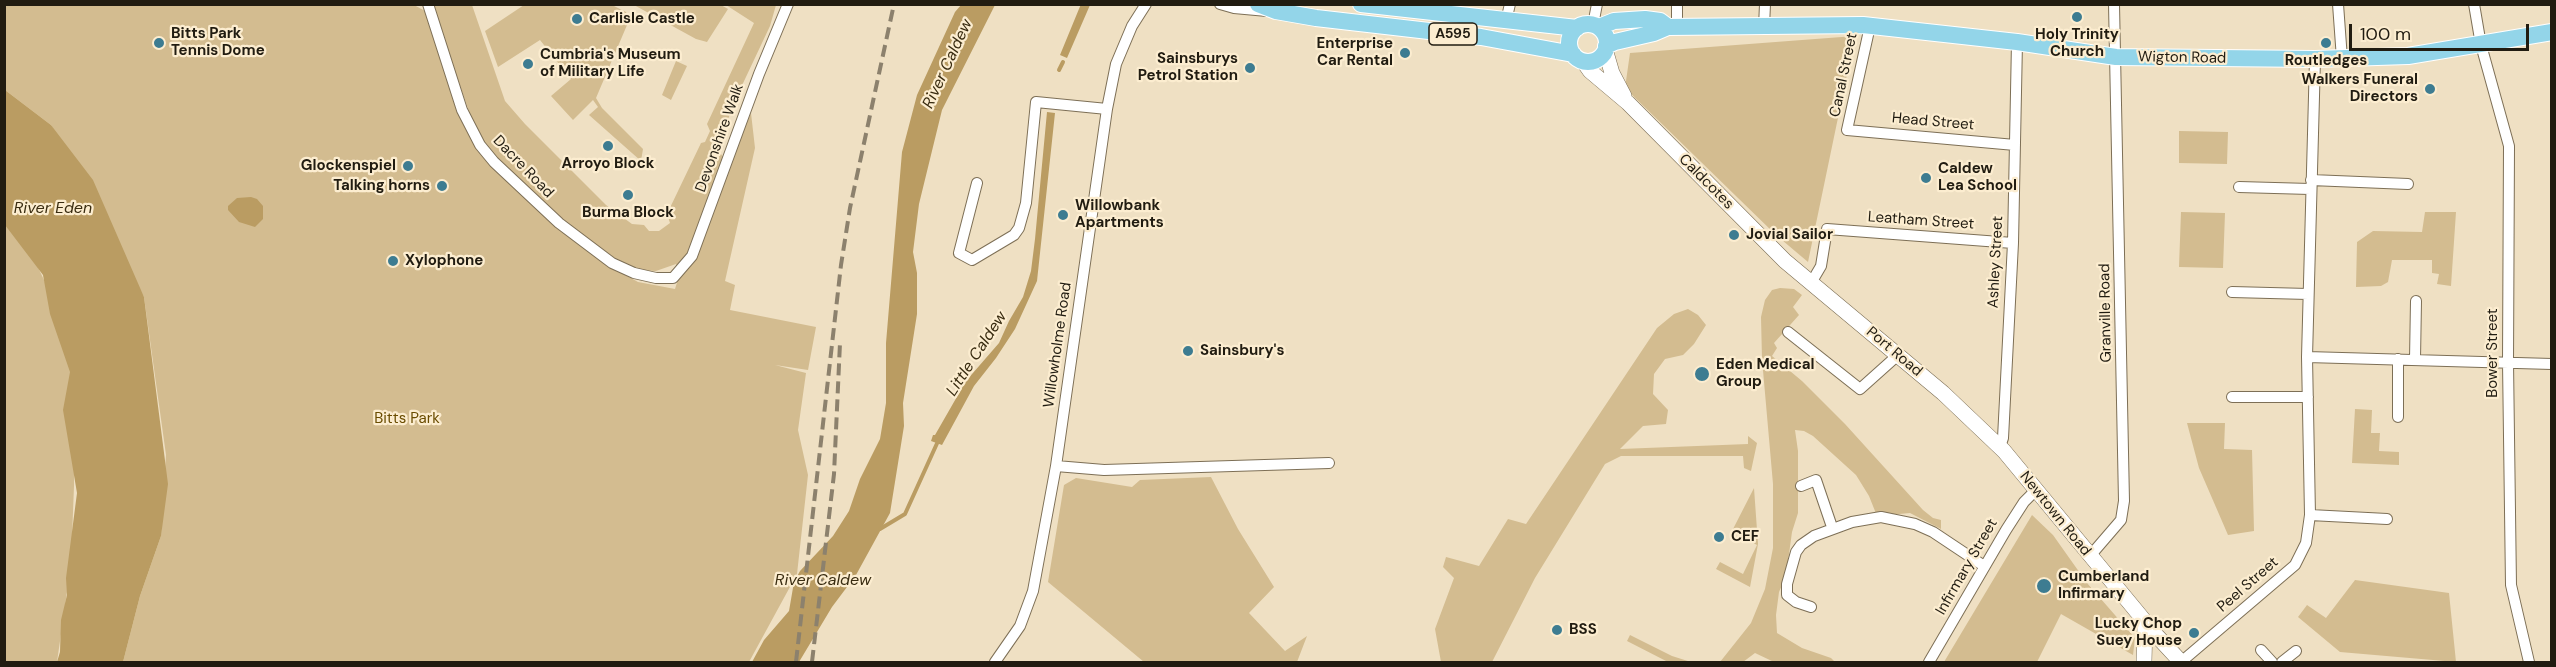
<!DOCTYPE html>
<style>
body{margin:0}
#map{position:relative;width:2556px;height:667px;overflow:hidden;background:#efe0c3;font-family:"DM Sans",sans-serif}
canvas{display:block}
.frame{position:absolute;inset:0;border:6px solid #211c11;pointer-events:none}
.scale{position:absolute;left:2349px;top:24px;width:180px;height:27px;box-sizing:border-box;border:3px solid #211c11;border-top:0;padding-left:8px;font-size:18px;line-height:21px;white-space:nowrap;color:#211c11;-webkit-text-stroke:4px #fcedd0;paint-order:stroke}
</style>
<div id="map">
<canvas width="2556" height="667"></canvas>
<div class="frame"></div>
<div class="scale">100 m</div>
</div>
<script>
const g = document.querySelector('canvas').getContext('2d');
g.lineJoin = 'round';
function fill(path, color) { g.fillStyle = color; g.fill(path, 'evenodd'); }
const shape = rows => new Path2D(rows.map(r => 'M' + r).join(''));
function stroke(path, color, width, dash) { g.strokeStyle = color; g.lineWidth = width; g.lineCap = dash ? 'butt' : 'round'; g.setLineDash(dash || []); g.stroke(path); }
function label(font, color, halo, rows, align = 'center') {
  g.font = font + ' "DM Sans",sans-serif'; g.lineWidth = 4.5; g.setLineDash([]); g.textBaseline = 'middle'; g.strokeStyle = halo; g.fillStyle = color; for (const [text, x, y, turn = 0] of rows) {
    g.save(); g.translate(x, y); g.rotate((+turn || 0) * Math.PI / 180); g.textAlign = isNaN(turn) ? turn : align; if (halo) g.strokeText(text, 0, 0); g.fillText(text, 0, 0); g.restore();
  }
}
fill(shape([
 [5,5,414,5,427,12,457,106,494,166,525,198,606,264,638,282,675,289,679,276,676,264,656,271,638,270,623,264,559,218,502,164,486,145,473,123,432,5,472,5,505,101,525,124,606,205,632,224,644,225,649,231,659,231,670,223,667,214,701,143,705,142,710,131,707,124,754,23,726,5,776,5,770,26,737,96,715,153,721,154,727,163,732,157,751,113,755,148,725,281,735,285,730,310,816,327,808,370,775,365,806,373,798,430,808,475,797,574,749,662,123,662,140,596,161,536,166,455,144,297,51,125,5,90],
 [524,5,612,5,626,12,630,18,596,98,602,108,643,149,641,161,589,115,598,107,593,100,573,120,551,96,571,79,540,40,498,67,485,31],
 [721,5,728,9,707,42,696,39,634,5],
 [1855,36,1808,262,1776,235,1625,88,1630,53],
 [676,61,687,66,671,100,662,95],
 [2179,131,2228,132,2227,164,2179,163],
 [2181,212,2225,213,2223,268,2179,267],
 [2425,212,2456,212,2451,286,2437,284,2439,274,2432,273,2432,260,2392,260,2388,282,2381,286,2356,287,2357,242,2373,231,2422,232],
 [4,216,29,248,58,310,70,359,74,431,74,486,71,564,57,662,5,662],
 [1780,288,1794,289,1802,295,1793,307,1799,315,1774,343,1777,348,1772,356,1802,381,1845,424,1923,510,1933,518,1941,520,1941,529,1910,513,1877,516,1869,496,1856,475,1813,436,1804,431,1795,430,1798,451,1798,513,1792,532,1786,576,1779,592,1776,615,1777,633,1802,648,1831,658,1835,662,1774,662,1755,653,1743,662,1720,662,1751,623,1765,589,1773,548,1773,484,1762,359,1761,317,1765,300,1772,290],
 [1688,309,1698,315,1706,325,1694,344,1683,355,1665,359,1654,374,1653,394,1668,410,1666,424,1643,426,1620,449,1748,444,1748,436,1757,443,1751,471,1744,468,1743,456,1621,456,1605,464,1535,578,1492,662,1441,662,1435,629,1454,578,1443,567,1446,557,1479,566,1508,519,1526,524,1657,328,1674,314],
 [2355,409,2372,410,2371,433,2380,433,2379,451,2399,452,2399,465,2352,463],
 [2187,423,2225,423,2224,449,2252,450,2254,531,2228,535,2199,468],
 [1211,477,1238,529,1274,587,1249,613,1285,651,1307,636,1297,662,1144,662,1048,582,1064,485,1076,478,1132,487,1140,480],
 [1754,488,1758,544,1750,587,1716,569,1720,562,1743,574,1757,545,1732,531],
 [2032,515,2053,535,2087,583,2135,638,2133,655,2061,614,2037,662,1944,662],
 [2355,580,2449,593,2456,662,2340,652,2298,617,2307,605,2326,618],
 [1630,635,1672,656,1691,662,1668,662,1627,641]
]), '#d3bc90');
fill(shape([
 [1081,4,1090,5,1067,58,1060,55],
 [961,5,995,5,942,110,919,204,913,252,917,273,917,314,903,403,904,426,890,513,856,575,832,607,799,662,752,662,764,640,789,611,794,582,800,571,833,536,849,511,860,479,880,439,886,403,886,343,902,152,917,95,955,12],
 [5,90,51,125,93,180,144,297,168,484,161,536,140,596,123,662,57,662,60,652,61,620,67,595,66,578,77,493,63,410,70,372,50,314,43,275,5,225],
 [1047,112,1055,113,1037,281,1015,329,996,358,974,386,942,445,931,441,933,435,935,435,966,381,999,343,1009,321,1023,297,1031,271,1035,239],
 [251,197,257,199,263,206,263,219,255,227,239,222,228,210,228,206,237,198]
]), '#ba9c62');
stroke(shape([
 [1059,70,1063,62],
 [880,529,905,514,939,439]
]), '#ba9c62', 4);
const minor = shape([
 [428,4,462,110,480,145,494,162,559,223,612,263,634,273,656,278,673,278,692,256,759,74,788,4],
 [1220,4,1234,8,1267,11],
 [2338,4,2342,59],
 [2474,4,2481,45,2509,146,2508,362,2511,585,2529,662],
 [1506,21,1510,4],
 [1593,25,1597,4],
 [1870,26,1847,130,2015,145],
 [1764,27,1765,4],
 [1677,28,1677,4],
 [2311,180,2408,184],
 [977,183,959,253,972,260,1014,235,1019,228,1026,203,1036,102,1107,109],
 [2239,187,2310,189],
 [1811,283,1821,266,1827,229,2013,243],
 [2232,292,2308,294],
 [1788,332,1860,389,1898,355],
 [2307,357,2552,364],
 [2415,359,2416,301],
 [2232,397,2308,397],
 [2398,417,2398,359],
 [2000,447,2003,438,2013,243,2017,42],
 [1056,466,1104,470,1329,463],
 [1801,486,1816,480,1832,527],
 [2310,515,2387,519],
 [2090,556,2121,520,2124,501,2114,4],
 [1811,607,1796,602,1787,595,1787,584,1796,552,1801,545,1814,536,1852,522,1881,517,1915,524,1933,532,1984,566],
 [2261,650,2272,662],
 [995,662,1020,626,1033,591,1056,466,1107,109,1116,64,1132,26,1146,4],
 [1929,662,2006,530,2024,502,2036,490],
 [2181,662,2295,565,2306,543,2310,515,2307,357,2315,59],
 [2282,662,2296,651]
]);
const secondary = shape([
 [1605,49,1612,73,1624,96],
 [1583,61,1590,71,1628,103,1785,261,1943,393,2004,451,2157,636,2181,662],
 [2144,662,2145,622]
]);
const primary = shape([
 [1258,4,1276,11,1316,18,1481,37,1573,54],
 [1361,4,1577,28],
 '1569 43a19 19 0 1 1 38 0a19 19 0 1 1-38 0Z',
 [1599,27,1614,21,1645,19,1660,21,1668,27],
 [1606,46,1615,42,1654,33,1668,27,1863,25,2017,42,2116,57,2315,59,2408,56,2552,32]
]);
stroke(minor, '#7d6f56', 12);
stroke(secondary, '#7d6f56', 16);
stroke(primary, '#fff', 18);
stroke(minor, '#fff', 10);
stroke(secondary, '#fff', 15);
stroke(primary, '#93d5e9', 16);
stroke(shape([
 [796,662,841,265,850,208,894,4],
 [812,662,834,474,840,343]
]), '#8c816d', 4, [12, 6]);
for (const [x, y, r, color] of [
 [2077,17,6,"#3d7c91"],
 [577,19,6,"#3d7c91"],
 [159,43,6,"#3d7c91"],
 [2326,43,6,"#3d7c91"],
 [1405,53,6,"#3d7c91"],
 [528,64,6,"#3d7c91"],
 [1250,68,6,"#3d7c91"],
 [2430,89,6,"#3d7c91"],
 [608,146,6,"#3d7c91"],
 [408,166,6,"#3d7c91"],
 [1926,178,6,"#3d7c91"],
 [442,186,6,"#3d7c91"],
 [628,195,6,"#3d7c91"],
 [1063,215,6,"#3d7c91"],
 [1734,235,6,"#3d7c91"],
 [393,261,6,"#3d7c91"],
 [1188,351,6,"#3d7c91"],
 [1702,374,8,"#3d7c91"],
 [1719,537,6,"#3d7c91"],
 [2044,586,8,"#3d7c91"],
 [1557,630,6,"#3d7c91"],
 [2194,633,6,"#3d7c91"]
]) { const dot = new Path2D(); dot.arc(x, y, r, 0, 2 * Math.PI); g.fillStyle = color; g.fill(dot); stroke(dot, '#fcedd0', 2); }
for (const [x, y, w] of [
 [1453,34,48]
]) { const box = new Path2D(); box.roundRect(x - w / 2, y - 11, w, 22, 4.5); g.fillStyle = '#fcedd0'; g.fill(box); stroke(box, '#211c11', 1.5); }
label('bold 14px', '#211c11', null, [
 ["A595",1453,34]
]);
label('bold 15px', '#211c11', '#fcedd0', [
 ["Carlisle Castle",589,19],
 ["Bitts Park",171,34],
 ["Tennis Dome",171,51],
 ["Holy Trinity",2077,35,"center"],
 ["Church",2077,52,"center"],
 ["Enterprise",1393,44,"right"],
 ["Car Rental",1393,61,"right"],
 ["Cumbria's Museum",540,55],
 ["of Military Life",540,72],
 ["Sainsburys",1238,59,"right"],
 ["Petrol Station",1238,76,"right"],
 ["Routledges",2326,61,"center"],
 ["Walkers Funeral",2418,80,"right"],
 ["Directors",2418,97,"right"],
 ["Arroyo Block",608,164,"center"],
 ["Glockenspiel",396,166,"right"],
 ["Caldew",1938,169],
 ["Lea School",1938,186],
 ["Talking horns",430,186,"right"],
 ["Willowbank",1075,206],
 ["Apartments",1075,223],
 ["Burma Block",628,213,"center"],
 ["Jovial Sailor",1746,235],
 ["Xylophone",405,261],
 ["Sainsbury's",1200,351],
 ["Eden Medical",1716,365],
 ["Group",1716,382],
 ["CEF",1731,537],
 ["Cumberland",2058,577],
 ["Infirmary",2058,594],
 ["Lucky Chop",2182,624,"right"],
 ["Suey House",2182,641,"right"],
 ["BSS",1569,630]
], 'left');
label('15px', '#211c11', '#fcedd0', [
 ["Wigton Road",2182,58,1],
 ["Canal Street",1844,75,-78],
 ["Head Street",1933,122,5],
 ["Devonshire Walk",720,138,-70],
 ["Dacre Road",523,167,46],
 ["Caldcotes",1706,182,45],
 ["Leatham Street",1921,221,4],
 ["Ashley Street",1996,262,-87],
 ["Granville Road",2106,313,-91],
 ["Willowholme Road",1058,345,-82],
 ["Port Road",1894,352,40],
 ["Bower Street",2493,353,-90],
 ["Newtown Road",2055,514,51],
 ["Infirmary Street",1967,567,-60],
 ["Peel Street",2248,585,-41]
]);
label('15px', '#6a4c00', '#fcedd0', [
 ["Bitts Park",407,419]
]);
label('italic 16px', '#392c11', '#fcedd0', [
 ["River Caldew",948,64,-65],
 ["River Eden",53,209],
 ["Little Caldew",977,354,-57],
 ["River Caldew",823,581]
]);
</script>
